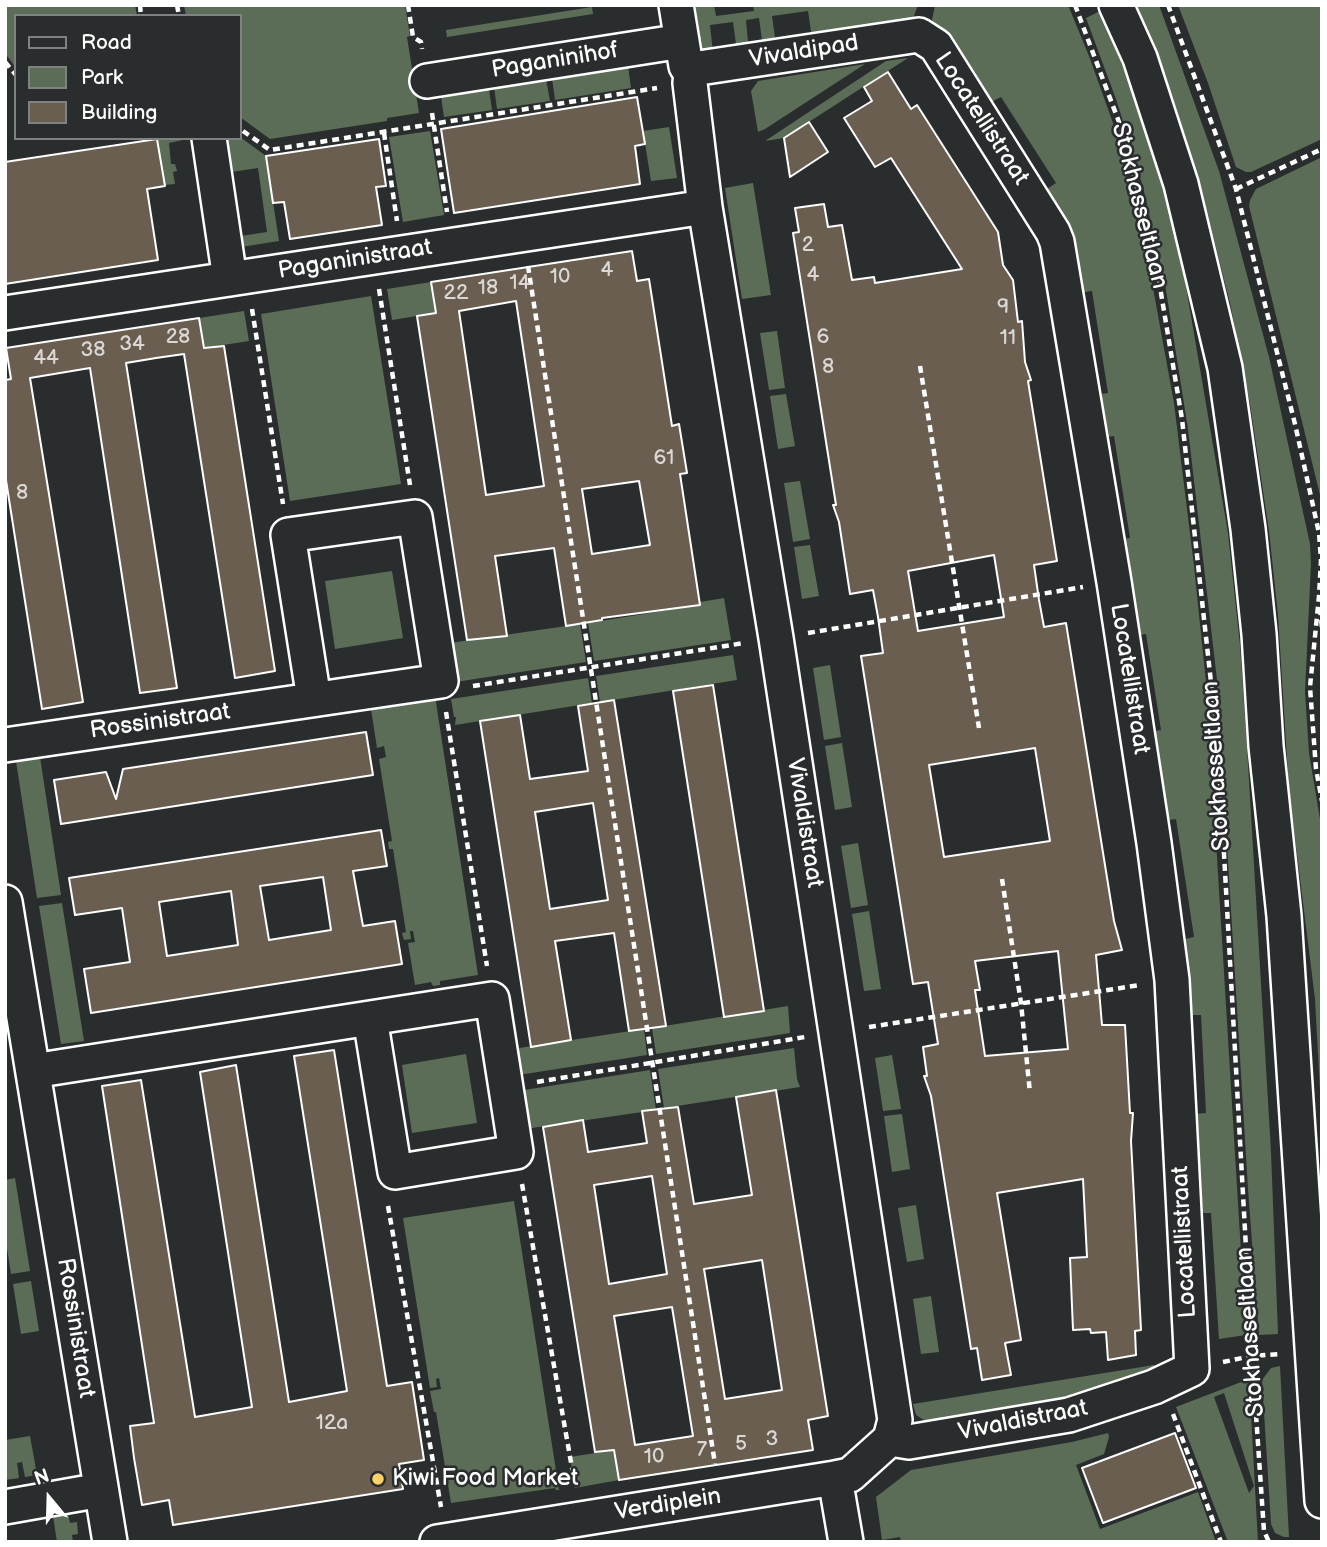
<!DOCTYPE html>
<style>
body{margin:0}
#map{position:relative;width:1327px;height:1547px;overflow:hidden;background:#2a2d2e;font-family:"Balsamiq Sans",sans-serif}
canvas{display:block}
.frame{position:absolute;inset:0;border:7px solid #fff;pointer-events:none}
.legend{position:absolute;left:14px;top:14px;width:228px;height:126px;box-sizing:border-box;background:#2a2d2e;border:2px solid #7f8182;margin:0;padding:9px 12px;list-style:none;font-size:21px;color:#fff}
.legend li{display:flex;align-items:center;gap:14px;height:35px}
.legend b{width:35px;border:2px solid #7f8182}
.north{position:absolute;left:14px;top:1463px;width:70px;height:70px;-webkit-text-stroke:5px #2a2d2e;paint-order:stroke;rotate:341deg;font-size:19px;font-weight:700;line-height:28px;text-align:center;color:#fff}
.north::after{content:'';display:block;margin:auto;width:24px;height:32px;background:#fff;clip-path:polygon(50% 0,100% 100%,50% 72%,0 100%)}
</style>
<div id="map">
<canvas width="1327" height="1547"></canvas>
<div class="frame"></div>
<ul class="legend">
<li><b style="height:9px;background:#2a2d2e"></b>Road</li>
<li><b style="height:19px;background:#5b6d57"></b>Park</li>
<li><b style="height:19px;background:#6a5e51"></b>Building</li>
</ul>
<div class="north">N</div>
</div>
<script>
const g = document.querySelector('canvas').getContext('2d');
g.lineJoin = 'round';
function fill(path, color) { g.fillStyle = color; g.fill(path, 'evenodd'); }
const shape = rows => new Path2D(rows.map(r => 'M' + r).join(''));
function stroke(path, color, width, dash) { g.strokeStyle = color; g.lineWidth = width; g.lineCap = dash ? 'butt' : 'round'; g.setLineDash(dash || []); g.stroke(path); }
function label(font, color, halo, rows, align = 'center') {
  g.font = font + ' "Balsamiq Sans",sans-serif'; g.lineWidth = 5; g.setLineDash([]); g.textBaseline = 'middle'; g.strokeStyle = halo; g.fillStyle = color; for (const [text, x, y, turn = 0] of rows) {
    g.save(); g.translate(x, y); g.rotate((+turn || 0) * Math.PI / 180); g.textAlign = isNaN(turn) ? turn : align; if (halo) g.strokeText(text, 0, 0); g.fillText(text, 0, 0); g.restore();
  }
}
fill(shape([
 [5,5,135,5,137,16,16,16,16,68,5,53],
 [184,5,405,5,410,36,407,37,419,113,387,118,387,121,270,139,240,117,240,16,186,16],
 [693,5,714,5,716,16,754,11,753,5,918,5,912,21,812,38,808,11,772,16,775,38,769,39,762,40,759,18,746,20,748,42,736,44,733,22,710,25,713,53,701,55],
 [935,5,1068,5,1089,56,1113,123,1143,233,1174,403,1194,566,1207,692,1246,1335,1219,1339,1211,1213,1198,1213,1193,1114,1206,1113,1201,1015,1188,1015,1181,940,1194,937,1176,819,1162,821,1148,732,1161,730,1146,634,1132,636,1117,540,1130,538,1114,436,1101,438,1094,395,1108,393,1092,291,1078,293,1044,191,1056,183,1001,97,989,103,934,27,932,20],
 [1137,5,1159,5,1219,171,1269,357,1310,544,1311,563,1305,692,1309,753,1322,831,1322,1127,1315,999,1289,790,1278,615,1269,531,1250,404,1230,303,1198,177,1173,98],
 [1178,5,1320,5,1322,139,1251,172,1246,172,1236,167,1208,83],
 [592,7,593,14,447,37,446,30],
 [1100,11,1136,99,1164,189,1184,275,1228,533,1240,645,1247,747,1271,1152,1278,1334,1259,1335,1248,1189,1217,680,1188,429,1165,284,1143,187,1117,102,1086,18],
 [908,58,784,138,765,141,886,61],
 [865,64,765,129,758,132,751,91,758,81],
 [628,66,631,88,555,100,552,78],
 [546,79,550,101,497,109,494,87],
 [489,89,492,110,444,117,441,96],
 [669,127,677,178,651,181,643,131],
 [430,131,444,215,403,222,389,137],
 [240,137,266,156,279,241,241,247,241,236,267,232,258,168,231,172,226,138],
 [157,138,192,138,169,143,171,164,175,164,177,171,173,172,175,184,165,185],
 [1322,157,1322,503,1249,206,1250,200,1256,189],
 [753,183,771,295,742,299,725,188],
 [431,282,436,313,392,320,387,289],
 [371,296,401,484,290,501,261,314],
 [244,311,249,341,204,348,199,318],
 [777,331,785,388,769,390,760,333],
 [786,394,795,446,778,449,770,396],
 [800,481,810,539,793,542,784,483],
 [810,545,819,596,802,599,794,547],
 [392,571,403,638,335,649,325,581],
 [724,598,731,640,594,661,588,623,700,605,700,602],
 [580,624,586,662,449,683,443,644],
 [733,655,737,680,600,702,596,676],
 [830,665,841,737,824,740,813,668],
 [588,678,592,703,455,725,456,717,454,717,451,699],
 [435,696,478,975,440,981,440,985,433,986,431,982,415,985,408,943,415,942,413,931,410,931,411,939,404,940,402,933,406,932,393,849,389,849,388,842,392,841,379,759,386,757,384,746,377,748,371,709,380,708,380,705,395,702,396,706,429,701,429,697],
 [842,743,852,807,835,810,825,746],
 [40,757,61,895,37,898,16,761],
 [858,843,868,905,851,908,841,846],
 [62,903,84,1041,61,1044,39,906],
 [869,911,881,989,864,991,852,914],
 [788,1006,790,1033,656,1054,652,1028],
 [644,1029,647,1055,512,1076,506,1050],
 [794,1048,797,1079,800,1087,664,1108,658,1069],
 [466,1054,477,1123,412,1133,402,1065],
 [892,1055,901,1109,883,1111,875,1058],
 [650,1070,656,1110,518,1130,512,1092],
 [902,1114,910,1169,892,1172,884,1116],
 [15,1178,30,1271,11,1274,5,1235,5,1180],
 [514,1201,559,1490,556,1490,555,1488,451,1503,436,1412,434,1412,430,1391,441,1389,439,1378,436,1379,437,1387,430,1388,403,1218],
 [916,1205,924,1259,907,1262,898,1208],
 [31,1281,39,1331,21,1334,13,1284],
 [931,1296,939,1352,921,1354,913,1299],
 [1154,1365,1155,1373,1103,1394,930,1424,916,1415,913,1404],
 [1280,1366,1289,1537,1284,1537,1275,1533,1271,1524,1262,1380,1271,1368],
 [1249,1379,1258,1542,1228,1542,1176,1407],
 [1224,1393,1254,1486,1249,1493,1214,1397],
 [1108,1433,1109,1437,1104,1454,1076,1465,1100,1529,1198,1492,1216,1542,901,1542,900,1537,882,1540,876,1497,911,1470,1072,1442],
 [30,1436,37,1475,25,1477,22,1462,17,1463,19,1478,5,1480,5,1440],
 [614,1450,619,1480,575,1488,570,1457],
 [68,1514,70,1523,77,1522,78,1534,72,1535,73,1542,57,1542,53,1516]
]), '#5b6d57');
const building = shape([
 [888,72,911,109,917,105,998,232,1003,265,1013,280,1018,322,1022,321,1025,362,1031,380,1028,381,1057,561,1034,565,1039,600,1044,627,1066,623,1114,921,1122,950,1096,955,1102,1025,1125,1025,1130,1113,1133,1113,1131,1141,1141,1330,1135,1331,1136,1355,1108,1360,1106,1332,1091,1333,1090,1329,1073,1330,1070,1258,1087,1257,1083,1179,997,1193,1021,1340,1005,1343,1011,1375,982,1380,977,1348,971,1349,931,1096,924,1076,927,1076,923,1047,938,1044,928,982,913,984,861,656,883,653,878,617,873,590,850,594,839,522,833,505,836,505,793,233,799,232,795,208,824,204,828,227,842,225,852,280,874,277,875,283,962,269,891,158,875,167,844,118,872,101,864,87,888,72],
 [994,555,1004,617,918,631,908,571,994,555],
 [1035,748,1050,841,944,857,929,765,1035,748],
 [1058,951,1068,1049,985,1056,975,990,980,990,975,961,1058,951],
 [637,97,645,144,635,146,640,184,454,213,441,129,637,97],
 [809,122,828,152,790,177,784,138,809,122],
 [157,139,165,186,147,189,158,260,5,284,5,162,157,139],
 [379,139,386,186,376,187,382,225,290,239,284,202,273,203,266,156,379,139],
 [632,251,637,281,649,279,672,426,679,424,687,473,680,474,700,605,602,618,602,620,566,626,554,548,495,556,507,636,467,640,417,316,436,313,431,282,632,251],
 [516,301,544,486,486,495,459,311,516,301],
 [639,481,650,545,592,554,582,489,639,481],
 [199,318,204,348,224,346,275,671,235,678,184,354,156,358,126,363,177,688,140,693,90,368,30,378,83,702,42,709,5,474,5,380,11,379,6,348,199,318],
 [713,685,764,1011,724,1017,673,691,713,685],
 [614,700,666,1026,629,1031,614,933,555,941,571,1040,531,1047,480,721,520,715,530,779,588,771,578,706,614,700],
 [593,803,608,900,550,909,535,812,593,803],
 [366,732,373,775,61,824,54,780,106,772,116,799,123,769,366,732],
 [381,830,387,866,353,871,363,926,395,921,402,964,91,1013,84,969,130,962,122,908,75,915,69,878,381,830],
 [323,877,331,930,269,940,260,886,323,877],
 [231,891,238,945,167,956,159,902,231,891],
 [334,1050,387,1386,412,1382,424,1460,399,1464,403,1489,173,1525,169,1500,142,1505,134,1458,130,1426,154,1423,102,1086,141,1080,195,1417,252,1407,200,1072,236,1065,289,1402,347,1391,294,1056,334,1050],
 [776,1090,828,1416,808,1420,813,1450,619,1480,614,1450,595,1452,543,1127,583,1120,588,1152,647,1143,642,1111,678,1107,694,1204,752,1195,736,1097,776,1090],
 [652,1176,667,1274,609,1284,594,1185,652,1176],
 [762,1260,782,1390,725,1399,704,1269,762,1260],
 [672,1307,693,1436,635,1445,614,1316,672,1307],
 [1175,1433,1196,1488,1103,1523,1082,1468,1175,1433]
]);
fill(building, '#6a5e51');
stroke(building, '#fff', 2);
const minor = shape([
 [676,5,686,66,691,73,690,83,705,207,776,638,895,1420,890,1439,850,1475,835,1478],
 [1116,5,1140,58,1181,184,1225,368,1248,529,1259,634,1266,746,1284,916,1322,1501],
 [691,73,699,68,919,35,936,46,1053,232,1057,242,1114,582,1154,843,1172,980,1192,1369,1154,1387,1069,1415,909,1442,890,1439],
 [427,81,682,41],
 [209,138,230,279],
 [5,313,705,207],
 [5,745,441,681,415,517,288,535,314,699],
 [5,902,110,1542],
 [33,1071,370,1018,492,999,516,1152,395,1172,370,1018],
 [5,1507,101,1490],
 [437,1542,835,1478,846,1542]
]);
stroke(minor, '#fff', 38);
stroke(shape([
 [140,5,141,16],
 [177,5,179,16],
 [408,5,413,37,421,42,422,49],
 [1075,5,1119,122,1140,199,1159,281,1182,419,1218,746,1252,1356,1264,1531,1269,1542],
 [1168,5,1236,189,1295,424,1319,533,1321,560,1319,596,1310,687,1316,769,1322,801],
 [5,62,16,75],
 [432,113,447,212],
 [243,131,270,150,657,88],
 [384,133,397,221],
 [1236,189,1322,149],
 [528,266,715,1464],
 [379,289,410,485],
 [252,309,283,504],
 [920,366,979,728],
 [1320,608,1322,628],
 [808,633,1083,587],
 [473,686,744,643],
 [446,712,487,966],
 [1002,879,1021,1003,1030,1093],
 [869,1027,1140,985],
 [537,1082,805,1037],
 [522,1184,575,1485],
 [388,1206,441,1507],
 [1223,1362,1252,1356,1280,1354],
 [1173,1414,1221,1542]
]), '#fff', 4.5, [7, 5]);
stroke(minor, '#2a2d2e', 33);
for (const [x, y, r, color] of [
 [378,1479,7,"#ffd166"]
]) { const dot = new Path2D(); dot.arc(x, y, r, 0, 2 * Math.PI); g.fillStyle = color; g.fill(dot); stroke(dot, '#2a2d2e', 2.5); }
label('21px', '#dad7d4', null, [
 ["2",808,246],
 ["4",607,271],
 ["4",813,276],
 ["10",560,278],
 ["14",520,284],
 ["18",488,289],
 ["22",456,294],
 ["9",1003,308],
 ["28",178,338],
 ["6",823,338],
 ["11",1008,339],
 ["34",132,345],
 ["38",93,351],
 ["44",46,359],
 ["8",828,368],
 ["61",664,459],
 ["8",22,494],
 ["12a",332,1424],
 ["3",772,1440],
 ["5",741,1445],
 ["7",702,1451],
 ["10",654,1458]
]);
label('24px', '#fff', '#2a2d2e', [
 ["Vivaldipad",804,52,-9],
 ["Paganinihof",555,61,-9],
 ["Locatellistraat",981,119,57],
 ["Stokhasseltlaan",1139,206,76],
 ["Paganinistraat",355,260,-9],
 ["Locatellistraat",1129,679,81],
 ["Rossinistraat",160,722,-8],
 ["Stokhasseltlaan",1217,766,-94],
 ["Vivaldistraat",804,823,81],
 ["Locatellistraat",1185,1242,-93],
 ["Rossinistraat",75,1328,81],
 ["Stokhasseltlaan",1251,1332,-94],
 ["Vivaldistraat",1023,1421,-11],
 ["Verdiplein",668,1505,-9]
]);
label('24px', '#fff', '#2a2d2e', [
 ["Kiwi Food Market",392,1479]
], 'left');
</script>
